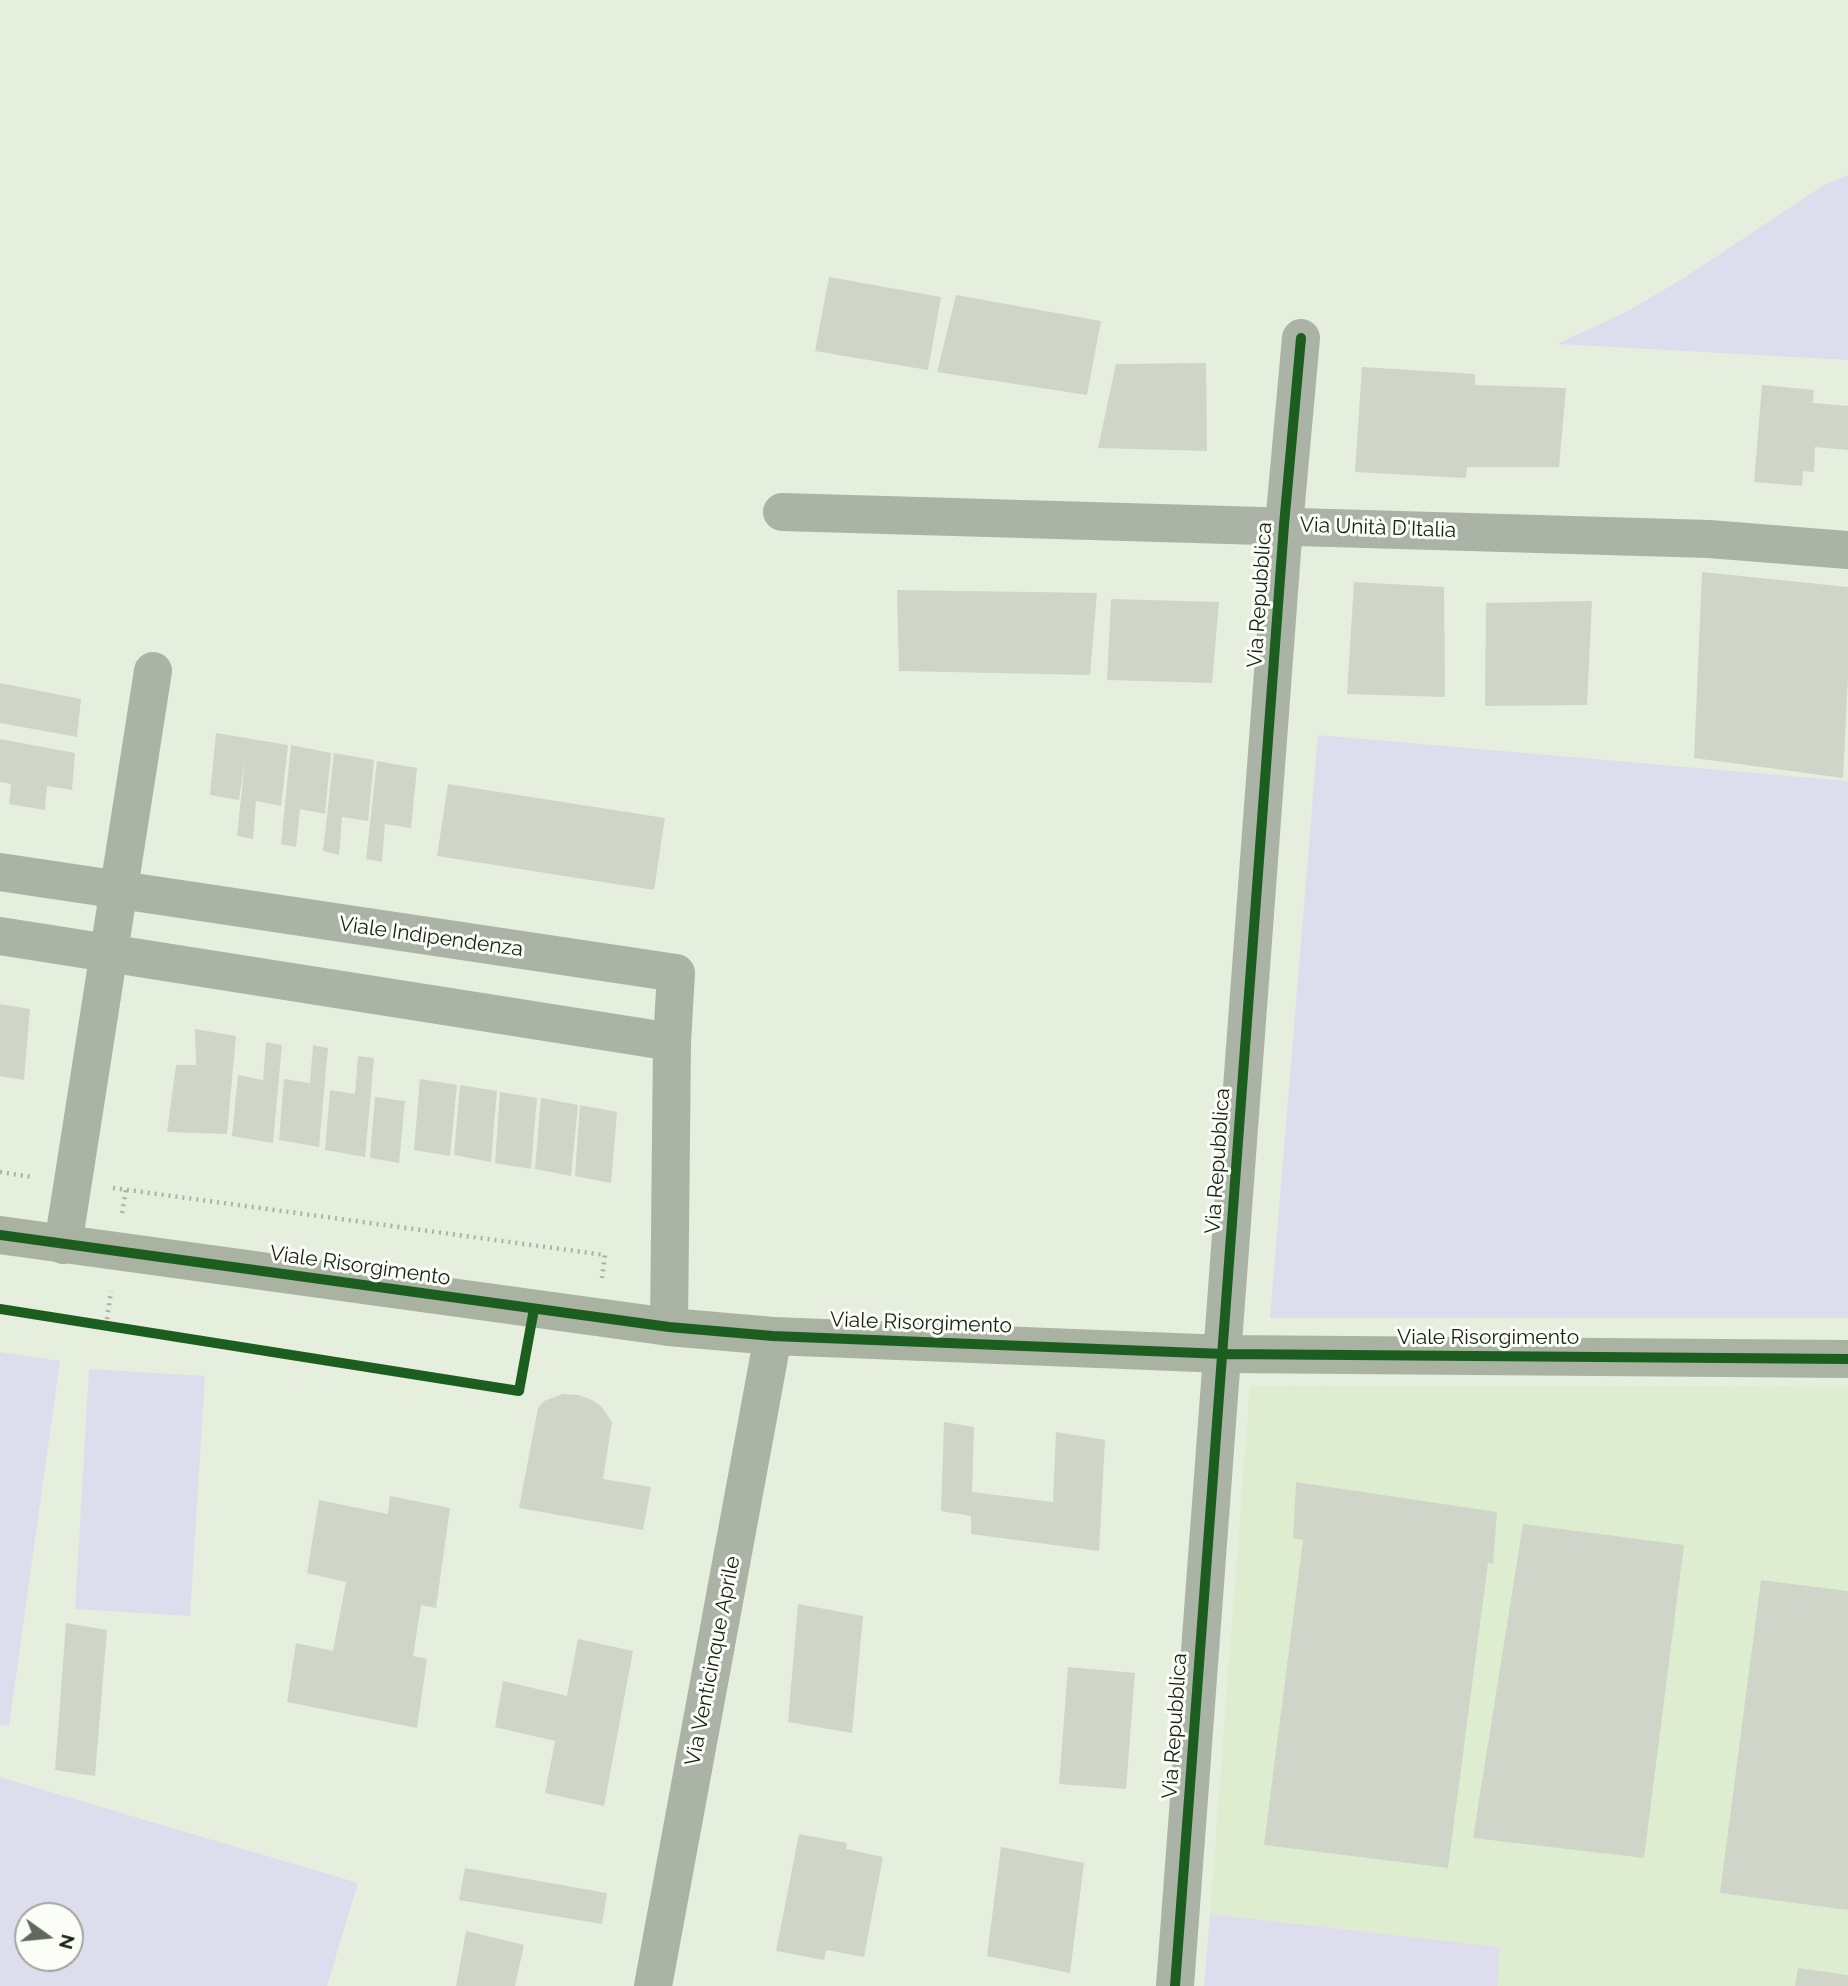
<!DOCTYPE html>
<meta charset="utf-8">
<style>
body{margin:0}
#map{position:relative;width:1848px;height:1986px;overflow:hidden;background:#e6efdd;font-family:Raleway,sans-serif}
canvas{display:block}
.north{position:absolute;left:14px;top:1902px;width:70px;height:70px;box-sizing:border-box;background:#fafef7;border:2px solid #a1a59d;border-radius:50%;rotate:105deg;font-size:19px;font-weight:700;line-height:28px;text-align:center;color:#1b2015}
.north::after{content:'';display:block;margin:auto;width:24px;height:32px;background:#62685b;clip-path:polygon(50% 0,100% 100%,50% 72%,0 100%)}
</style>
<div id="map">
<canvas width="1848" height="1986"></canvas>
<div class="north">N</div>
</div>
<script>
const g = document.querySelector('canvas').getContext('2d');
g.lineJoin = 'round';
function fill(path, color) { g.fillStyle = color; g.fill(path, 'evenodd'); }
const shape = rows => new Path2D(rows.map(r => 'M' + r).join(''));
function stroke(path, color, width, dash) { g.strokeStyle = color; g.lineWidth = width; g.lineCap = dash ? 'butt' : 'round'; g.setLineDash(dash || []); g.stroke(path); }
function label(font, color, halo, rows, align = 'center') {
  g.font = font + ' Raleway,sans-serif'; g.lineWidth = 6; g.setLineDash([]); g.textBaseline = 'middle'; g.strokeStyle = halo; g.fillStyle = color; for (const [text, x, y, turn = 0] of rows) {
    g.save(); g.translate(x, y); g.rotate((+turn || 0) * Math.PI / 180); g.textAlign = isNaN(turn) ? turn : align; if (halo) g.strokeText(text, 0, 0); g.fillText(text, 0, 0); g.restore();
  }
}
fill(shape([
 [1250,1386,1848,1387,1848,1986,1497,1986,1500,1947,1210,1914]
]), '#deedcf');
fill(shape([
 [1848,175,1848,360,1557,344,1626,312,1687,276,1824,185],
 [1318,735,1848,781,1848,1318,1270,1318],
 [0,1352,60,1361,9,1726,0,1725],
 [89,1369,205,1376,190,1616,75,1609],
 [0,1777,358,1883,327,1986,0,1986],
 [28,1916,70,1916,70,1958,28,1958],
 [1210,1914,1500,1947,1497,1986,1204,1986]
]), '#deddee');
fill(shape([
 [829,277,941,297,928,370,815,351],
 [956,295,1101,321,1087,395,937,372],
 [1206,363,1207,451,1098,448,1116,364],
 [1362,367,1475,374,1475,385,1566,388,1559,467,1467,467,1466,478,1355,472],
 [1762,385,1814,390,1813,403,1848,406,1848,450,1815,447,1814,472,1803,471,1802,486,1754,482],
 [1702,572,1848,587,1848,676,1843,778,1694,758],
 [1354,582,1444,587,1445,697,1347,694],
 [897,590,1097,593,1090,675,899,671],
 [1111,599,1219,602,1212,683,1107,680],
 [1592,601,1587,705,1485,706,1486,603],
 [0,683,81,699,77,737,0,723],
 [216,733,288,745,281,806,256,801,253,839,237,836,245,760,239,800,210,795],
 [0,739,75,753,72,790,47,786,45,810,9,804,11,784,0,782],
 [291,745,331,753,325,814,300,809,296,847,281,844],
 [334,753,374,760,368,821,342,817,339,855,323,851],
 [377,761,417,768,411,828,385,824,382,862,366,859],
 [448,784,665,818,654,890,437,856],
 [0,1004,30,1009,24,1080,0,1076],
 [195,1029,236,1036,227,1134,167,1132,176,1065,196,1065],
 [266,1042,282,1045,273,1143,232,1136,238,1075,263,1080],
 [313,1045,328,1048,319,1147,279,1140,284,1079,310,1083],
 [358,1056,374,1058,365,1157,325,1150,330,1090,355,1094],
 [420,1079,457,1085,450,1156,414,1150],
 [460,1085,497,1091,491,1162,454,1155],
 [500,1092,537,1098,531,1169,495,1163],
 [375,1097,405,1101,399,1163,370,1158],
 [541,1098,578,1105,571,1176,535,1169],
 [580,1105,617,1112,611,1183,575,1176],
 [563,1394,579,1395,592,1400,601,1406,612,1422,603,1479,651,1487,643,1530,519,1508,538,1408,544,1401],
 [944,1422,974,1427,972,1492,1053,1502,1056,1432,1105,1440,1099,1551,971,1534,971,1516,941,1511],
 [1296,1482,1497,1512,1493,1564,1488,1563,1448,1868,1264,1845,1303,1540,1293,1538],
 [390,1496,450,1508,436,1608,421,1605,413,1656,427,1659,417,1728,287,1702,296,1643,333,1651,346,1582,307,1573,319,1500,388,1514],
 [1523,1524,1684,1545,1644,1858,1473,1838],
 [1761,1580,1848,1591,1848,1910,1720,1893],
 [798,1604,863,1616,852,1733,788,1722],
 [66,1623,107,1630,95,1776,55,1770],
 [578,1639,633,1651,604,1806,545,1793,555,1741,495,1727,503,1681,567,1696],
 [1068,1667,1135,1673,1126,1789,1059,1784],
 [799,1834,847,1843,846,1849,883,1857,864,1957,826,1950,824,1960,776,1951],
 [1001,1847,1084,1863,1070,1973,987,1956],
 [465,1868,607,1893,602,1924,459,1900],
 [466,1931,524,1945,515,1986,456,1986],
 [1798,1968,1848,1975,1848,1986,1795,1986]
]), '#cfd6c9');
stroke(shape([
 [0,1172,32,1177],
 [113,1188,605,1255,602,1278],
 [122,1213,126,1190],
 [106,1326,111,1291]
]), '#aab2a5', 4.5, [2, 5]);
stroke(shape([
 [782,512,1709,539,1848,550],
 [0,872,676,973,672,1042,0,936],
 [63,1245,153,671],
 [669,1327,672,1042],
 [653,1986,773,1336],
 [1175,1986,1284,525,1301,338]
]), '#abb3a6', 38);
stroke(shape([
 [0,1235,669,1327,773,1336,1224,1354,1848,1359]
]), '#aab2a2', 38);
stroke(shape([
 [0,1235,669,1327,773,1336,1224,1354,1848,1359],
 [0,1309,519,1391,534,1309],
 [1175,1986,1284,525,1301,338]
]), '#1b5e20', 10);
label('21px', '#1b2015', '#fafef7', [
 ["Via Unità D'Italia",1378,528,2],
 ["Via Repubblica",1260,595,-86],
 ["Viale Indipendenza",431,937,8],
 ["Via Repubblica",1218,1161,-86],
 ["Viale Risorgimento",360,1266,8],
 ["Viale Risorgimento",921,1323,2],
 ["Viale Risorgimento",1488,1338],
 ["Via Venticinque Aprile",713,1661,-79],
 ["Via Repubblica",1175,1726,-86]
]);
</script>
